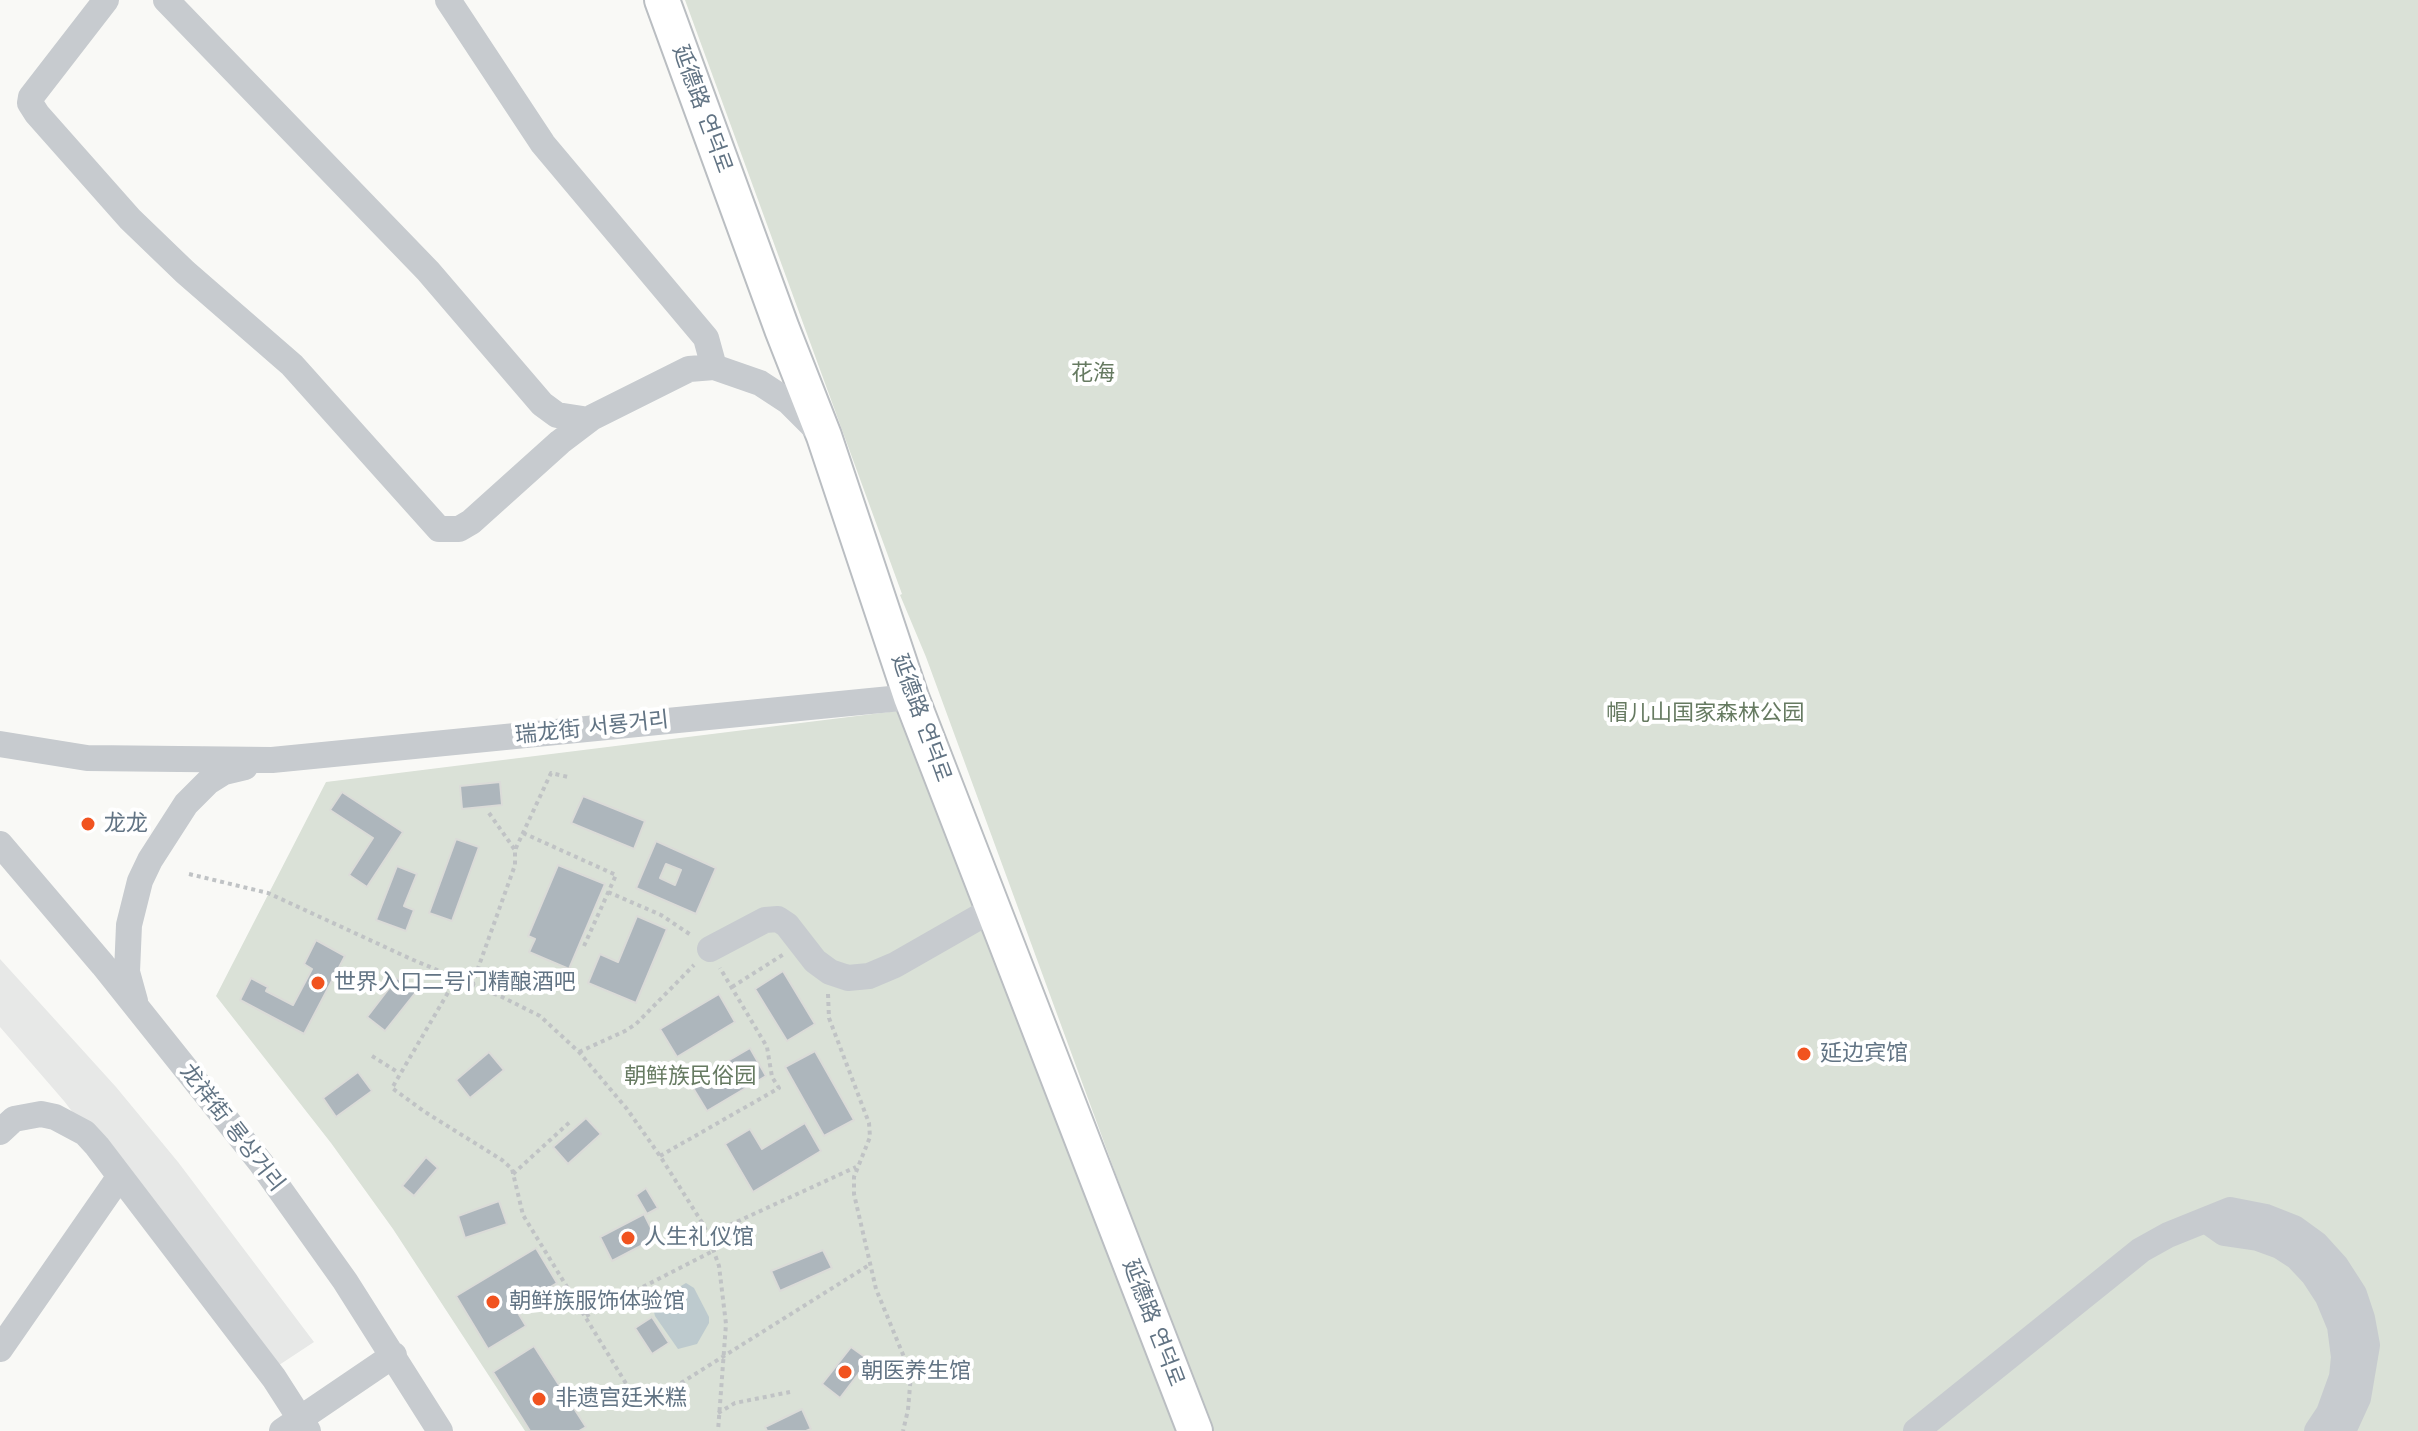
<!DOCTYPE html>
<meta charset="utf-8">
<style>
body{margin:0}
canvas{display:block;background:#f9f9f6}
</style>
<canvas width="2418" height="1431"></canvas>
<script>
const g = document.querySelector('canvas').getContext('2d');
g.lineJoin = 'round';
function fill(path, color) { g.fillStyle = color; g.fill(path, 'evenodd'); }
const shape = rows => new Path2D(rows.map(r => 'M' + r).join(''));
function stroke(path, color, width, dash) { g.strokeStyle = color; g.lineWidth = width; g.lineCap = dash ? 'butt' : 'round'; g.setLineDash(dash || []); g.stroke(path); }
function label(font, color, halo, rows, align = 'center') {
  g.font = font + ' "Work Sans","Noto Sans SC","Noto Sans KR",sans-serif'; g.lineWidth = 8; g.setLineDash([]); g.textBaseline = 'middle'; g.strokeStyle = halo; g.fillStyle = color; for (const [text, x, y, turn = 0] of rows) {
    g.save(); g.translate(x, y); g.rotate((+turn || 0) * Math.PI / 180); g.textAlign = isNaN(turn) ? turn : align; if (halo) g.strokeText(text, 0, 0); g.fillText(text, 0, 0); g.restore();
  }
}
fill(shape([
 [0,959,116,1087,178,1162,314,1342,267,1373,199,1277,64,1101,0,1027]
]), '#e7e8e7');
fill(shape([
 [685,0,2418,0,2418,1431,1210,1431,926,657,900,595,902,594],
 [897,711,913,722,1176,1431,525,1431,393,1229,331,1143,216,996,326,782]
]), '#dae1d7');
fill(shape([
 [686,1283,694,1288,709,1317,709,1323,697,1344,678,1349,655,1316,653,1308,656,1301]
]), '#bdcace');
const building = shape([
 [500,782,502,805,462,809,460,786,500,782],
 [342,792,403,832,367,887,349,875,373,838,330,810,342,792],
 [583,796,645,821,634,849,571,823,583,796],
 [456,839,479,847,452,921,429,913,456,839],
 [656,841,716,868,696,914,636,888,656,841],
 [666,864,681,870,675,885,660,878,666,864],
 [558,865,605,884,569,969,529,952,535,939,528,936,558,865],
 [397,866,417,874,404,906,414,910,406,931,376,920,397,866],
 [637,916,667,929,636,1003,588,983,600,954,618,962,637,916],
 [316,940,345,956,304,1034,240,1000,251,978,268,987,266,991,293,1005,312,969,304,964,316,940],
 [783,971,815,1024,787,1041,755,989,783,971],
 [397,978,416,992,385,1031,367,1017,397,978],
 [719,994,735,1022,677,1057,660,1029,719,994],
 [750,1048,766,1076,707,1111,690,1083,750,1048],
 [815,1051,854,1120,824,1136,785,1067,815,1051],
 [489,1052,504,1070,470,1098,456,1080,489,1052],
 [358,1072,372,1091,336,1117,323,1098,358,1072],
 [586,1118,601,1134,568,1164,553,1147,586,1118],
 [805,1123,821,1151,753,1192,725,1144,750,1129,762,1149,805,1123],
 [426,1157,438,1168,414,1196,402,1186,426,1157],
 [646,1188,658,1208,647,1214,636,1195,646,1188],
 [499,1201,507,1224,465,1238,458,1216,499,1201],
 [644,1214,656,1238,612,1261,600,1237,644,1214],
 [536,1248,557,1283,515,1308,526,1326,488,1349,456,1296,536,1248],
 [823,1250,832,1268,780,1291,771,1271,823,1250],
 [652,1317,669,1343,652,1354,635,1328,652,1317],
 [534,1346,586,1427,579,1431,530,1431,493,1372,534,1346],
 [851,1347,869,1360,840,1398,822,1384,851,1347],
 [802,1409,811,1429,806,1431,767,1431,765,1427,802,1409]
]);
fill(building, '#adb6bc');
stroke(building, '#dbdbd8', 2);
const major = shape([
 [662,0,782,329,824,436,911,697,1195,1431]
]);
stroke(major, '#babec2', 38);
stroke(shape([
 [489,813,515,850],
 [523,833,616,875,584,946],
 [189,874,268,893,411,959,502,997,540,1016,579,1052,627,1109,660,1156,703,1224,708,1235,719,1266,726,1324,718,1431],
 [608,892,661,915,691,935],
 [456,979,392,1088,425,1112,502,1160,512,1169,523,1215,641,1408,869,1265],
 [472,985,515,865,515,850,551,773,568,777],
 [732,987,784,954],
 [828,994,829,1018,869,1123,870,1137,854,1177,854,1194,876,1289,911,1374,908,1410,903,1431],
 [579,1052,625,1031,636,1024,694,965],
 [372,1056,399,1073],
 [660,1156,779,1088,772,1077,767,1047,720,968],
 [513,1174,572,1120],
 [708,1235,856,1167],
 [586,1316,713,1251],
 [911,1374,957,1357],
 [718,1413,735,1403,790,1392]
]), '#c0c3c5', 4, [4, 4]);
stroke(shape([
 [106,0,31,97,30,103,37,114,130,219,185,272,292,365,439,529,459,529,471,522,560,442,593,417,689,369,714,367,760,383,789,402,818,431],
 [166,0,428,271,542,404,557,415,589,420],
 [448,0,543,144,706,338,714,367],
 [0,744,87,758,272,760,911,697],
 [0,844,103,965,261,1163,345,1281,440,1431],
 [710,949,765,920,778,919,787,925,815,961,830,972,848,978,869,976,895,965,993,909],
 [135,1001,127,972,129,925,140,881,150,860,186,804,208,782,224,772,245,767],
 [0,1132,14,1119,41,1114,55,1117,85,1133,97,1146,274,1378,308,1431],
 [2207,1221,2224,1233,2258,1238,2280,1246,2297,1257,2313,1274,2328,1297,2340,1326,2344,1357,2342,1377,2329,1413,2317,1431],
 [0,1349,120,1176],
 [282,1431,394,1355],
 [1916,1431,2141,1250,2168,1235,2230,1210,2266,1217,2294,1228,2316,1244,2336,1266,2354,1294,2362,1318,2367,1345,2358,1398,2343,1431]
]), '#c7cbcf', 26);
stroke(major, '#fff', 34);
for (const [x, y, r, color] of [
 [88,824,8,"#f1531f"],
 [318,983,8,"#f1531f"],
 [1804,1054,8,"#f1531f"],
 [628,1238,8,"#f1531f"],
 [493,1302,8,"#f1531f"],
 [845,1372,8,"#f1531f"],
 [539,1399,8,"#f1531f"]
]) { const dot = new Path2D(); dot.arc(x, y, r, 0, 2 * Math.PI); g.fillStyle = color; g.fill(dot); stroke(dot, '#fff', 3); }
label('22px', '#627484', '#fff', [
 ["延德路 연덕로",702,109,70],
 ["延德路 연덕로",921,718,70],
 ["瑞龙街 서룡거리",592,728,-6],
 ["龙祥街 룡상거리",232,1128,52],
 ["延德路 연덕로",1153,1323,69]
]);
label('22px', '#667a61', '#fff', [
 ["花海",1093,374],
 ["帽儿山国家森林公园",1705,714],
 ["朝鲜族民俗园",690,1077]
]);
label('22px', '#627484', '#fff', [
 ["龙龙",104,824],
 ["世界入口二号门精酿酒吧",334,983],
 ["延边宾馆",1820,1054],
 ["人生礼仪馆",644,1238],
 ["朝鲜族服饰体验馆",509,1302],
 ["朝医养生馆",861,1372],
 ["非遗宫廷米糕",555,1399]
], 'left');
</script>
